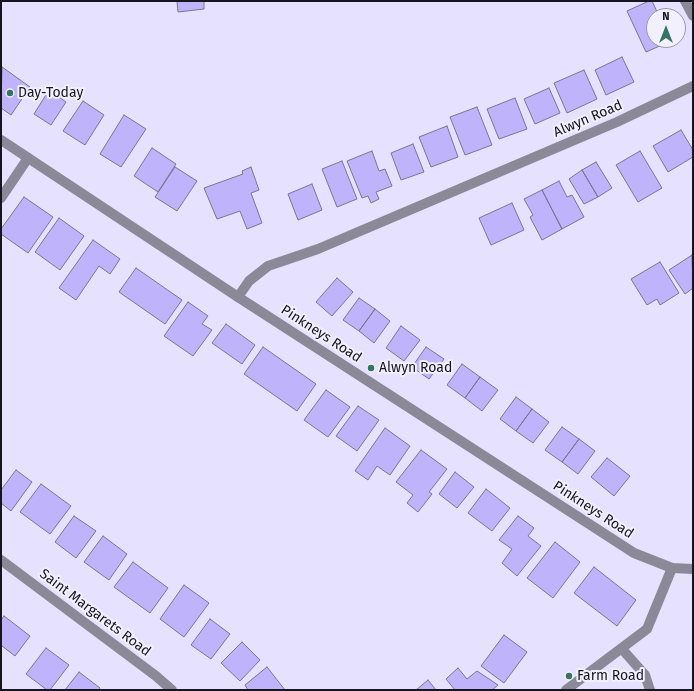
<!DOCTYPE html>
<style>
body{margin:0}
#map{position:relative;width:694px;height:691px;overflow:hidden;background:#e5e1fe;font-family:"Fira Sans",sans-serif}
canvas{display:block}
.frame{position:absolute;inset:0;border:2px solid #171521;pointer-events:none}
.north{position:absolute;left:646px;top:8px;width:40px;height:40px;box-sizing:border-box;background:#f2f0ff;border:1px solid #9a98a6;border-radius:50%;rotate:0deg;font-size:11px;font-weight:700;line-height:16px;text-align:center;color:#171521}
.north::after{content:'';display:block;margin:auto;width:14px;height:18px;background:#357461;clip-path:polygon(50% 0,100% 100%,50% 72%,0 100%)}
</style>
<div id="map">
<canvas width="694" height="691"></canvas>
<div class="frame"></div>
<div class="north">N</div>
</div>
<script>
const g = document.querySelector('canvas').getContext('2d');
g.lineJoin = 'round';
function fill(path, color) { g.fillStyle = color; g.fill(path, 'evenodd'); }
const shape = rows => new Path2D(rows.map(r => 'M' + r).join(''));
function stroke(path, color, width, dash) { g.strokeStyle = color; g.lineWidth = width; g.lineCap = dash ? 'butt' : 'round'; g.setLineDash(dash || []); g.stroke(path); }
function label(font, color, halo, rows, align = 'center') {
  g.font = font + ' "Fira Sans",sans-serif'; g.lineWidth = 4; g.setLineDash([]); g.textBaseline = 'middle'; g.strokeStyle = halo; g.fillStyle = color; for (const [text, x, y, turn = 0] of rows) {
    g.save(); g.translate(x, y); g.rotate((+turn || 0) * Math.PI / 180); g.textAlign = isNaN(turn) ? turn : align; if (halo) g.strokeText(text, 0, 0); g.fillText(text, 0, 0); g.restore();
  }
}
const building = shape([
 [177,1,204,1,204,9,178,12,177,1],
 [649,1,652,1,659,16,654,16,654,40,671,41,646,52,627,11,649,1],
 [622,57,634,82,606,95,595,70,622,57],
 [2,67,30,87,11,115,1,108,2,67],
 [584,70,597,99,567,113,554,83,584,70],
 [549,88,560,113,535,124,524,99,549,88],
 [49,90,66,102,51,125,34,114,49,90],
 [515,98,527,129,499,139,487,109,515,98],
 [83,101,104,115,85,145,63,131,83,101],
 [477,107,492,145,465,155,450,117,477,107],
 [124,115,146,129,121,167,100,154,124,115],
 [447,126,458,157,431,167,419,137,447,126],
 [681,130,693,150,693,157,668,172,653,146,681,130],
 [413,144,424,172,401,180,391,153,413,144],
 [152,148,176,164,158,192,134,176,152,148],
 [372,151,379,171,385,169,392,186,376,192,379,199,371,203,368,196,362,198,347,161,372,151],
 [640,151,662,188,638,202,616,165,640,151],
 [342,161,357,199,337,207,322,169,342,161],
 [596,162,612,188,598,197,582,170,596,162],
 [175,167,197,181,177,211,155,197,175,167],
 [251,167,259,190,251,193,262,223,247,229,240,211,217,219,204,188,243,174,242,171,251,167],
 [582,170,598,197,584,204,569,179,582,170],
 [559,181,567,197,572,195,584,217,562,229,542,190,559,181],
 [312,184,322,210,298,220,288,194,312,184],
 [542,190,562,229,542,240,530,217,533,215,524,199,542,190],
 [24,197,53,217,28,253,1,234,1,229,24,197],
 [512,203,524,230,491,245,479,218,512,203],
 [59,218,84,236,60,270,35,252,59,218],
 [93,240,120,259,110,274,99,266,76,300,59,288,93,240],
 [692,255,693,288,685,294,669,270,692,255],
 [660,262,679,293,660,305,657,299,647,305,631,279,660,262],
 [136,268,182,300,165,324,119,292,136,268],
 [337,278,353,292,332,316,316,302,337,278],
 [359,298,375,309,359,331,343,320,359,298],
 [188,302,208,316,202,324,212,330,193,356,164,336,188,302],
 [375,309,390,321,374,343,359,331,375,309],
 [226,324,255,345,242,364,212,343,226,324],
 [401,326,420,340,404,361,386,348,401,326],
 [263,347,316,384,297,411,244,374,263,347],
 [426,347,444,359,429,379,412,367,426,347],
 [462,364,480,377,465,398,447,385,462,364],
 [480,377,498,390,482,411,465,398,480,377],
 [326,390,350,407,328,437,304,420,326,390],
 [516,397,532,409,516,431,500,419,516,397],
 [358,406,379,420,357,451,336,436,358,406],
 [532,409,549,422,533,443,516,431,532,409],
 [562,427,579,439,562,462,545,450,562,427],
 [385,428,410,446,390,475,377,466,368,480,355,471,385,428],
 [579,439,595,451,578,474,562,462,579,439],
 [421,450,447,469,429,492,432,494,418,512,407,503,413,495,396,482,421,450],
 [607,458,630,476,614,496,591,477,607,458],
 [16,470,32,482,11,511,1,503,1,490,16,470],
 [455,472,474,487,457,508,439,494,455,472],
 [41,484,71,506,50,534,20,512,41,484],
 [486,489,510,508,492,531,468,513,486,489],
 [74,516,96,531,76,558,55,542,74,516],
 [518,516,534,528,528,536,541,546,517,576,502,563,512,549,499,540,518,516],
 [103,536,127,554,109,580,84,562,103,536],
 [555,542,580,562,553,598,527,578,555,542],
 [133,562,168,588,150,613,114,587,133,562],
 [594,567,636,600,617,626,574,593,594,567],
 [184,585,209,603,184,637,160,619,184,585],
 [4,616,30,636,15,656,2,646,1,647,1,620,4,616],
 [210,619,230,634,211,659,191,645,210,619],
 [504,635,527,652,504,683,481,666,504,635],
 [242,642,260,660,240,681,221,663,242,642],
 [46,648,69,665,50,690,47,690,26,674,46,648],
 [267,667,285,690,248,690,245,685,267,667],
 [458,668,467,679,477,671,498,685,492,690,455,690,446,679,458,668],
 [79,672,100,688,99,690,65,690,79,672],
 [428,680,436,690,416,690,428,680]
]);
fill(building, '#bfb3fb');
stroke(building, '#7a7595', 1);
stroke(shape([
 [685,1,693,16],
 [1,198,28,158],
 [238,297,249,281,268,266,318,249,617,122,693,86],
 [1,560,156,676,172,690],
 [622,649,645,675,650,690],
 [566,690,647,629,672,568]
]), '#8b8998', 10);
stroke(shape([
 [1,140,238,297,634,553,672,568,693,569]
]), '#8b8998', 10);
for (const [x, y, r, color] of [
 [10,93,4,"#357461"],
 [371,368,4,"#357461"],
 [569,676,4,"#357461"]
]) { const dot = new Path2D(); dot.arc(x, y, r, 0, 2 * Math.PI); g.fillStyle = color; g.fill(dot); stroke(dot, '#f2f0ff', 1.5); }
label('14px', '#171521', '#f2f0ff', [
 ["Day-Today",18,93],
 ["Alwyn Road",379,368],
 ["Farm Road",577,676]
], 'left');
label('14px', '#171521', '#f2f0ff', [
 ["Alwyn Road",588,119,-23],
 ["Pinkneys Road",321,334,33],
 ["Pinkneys Road",593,510,33],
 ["Saint Margarets Road",95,613,37]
]);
</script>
